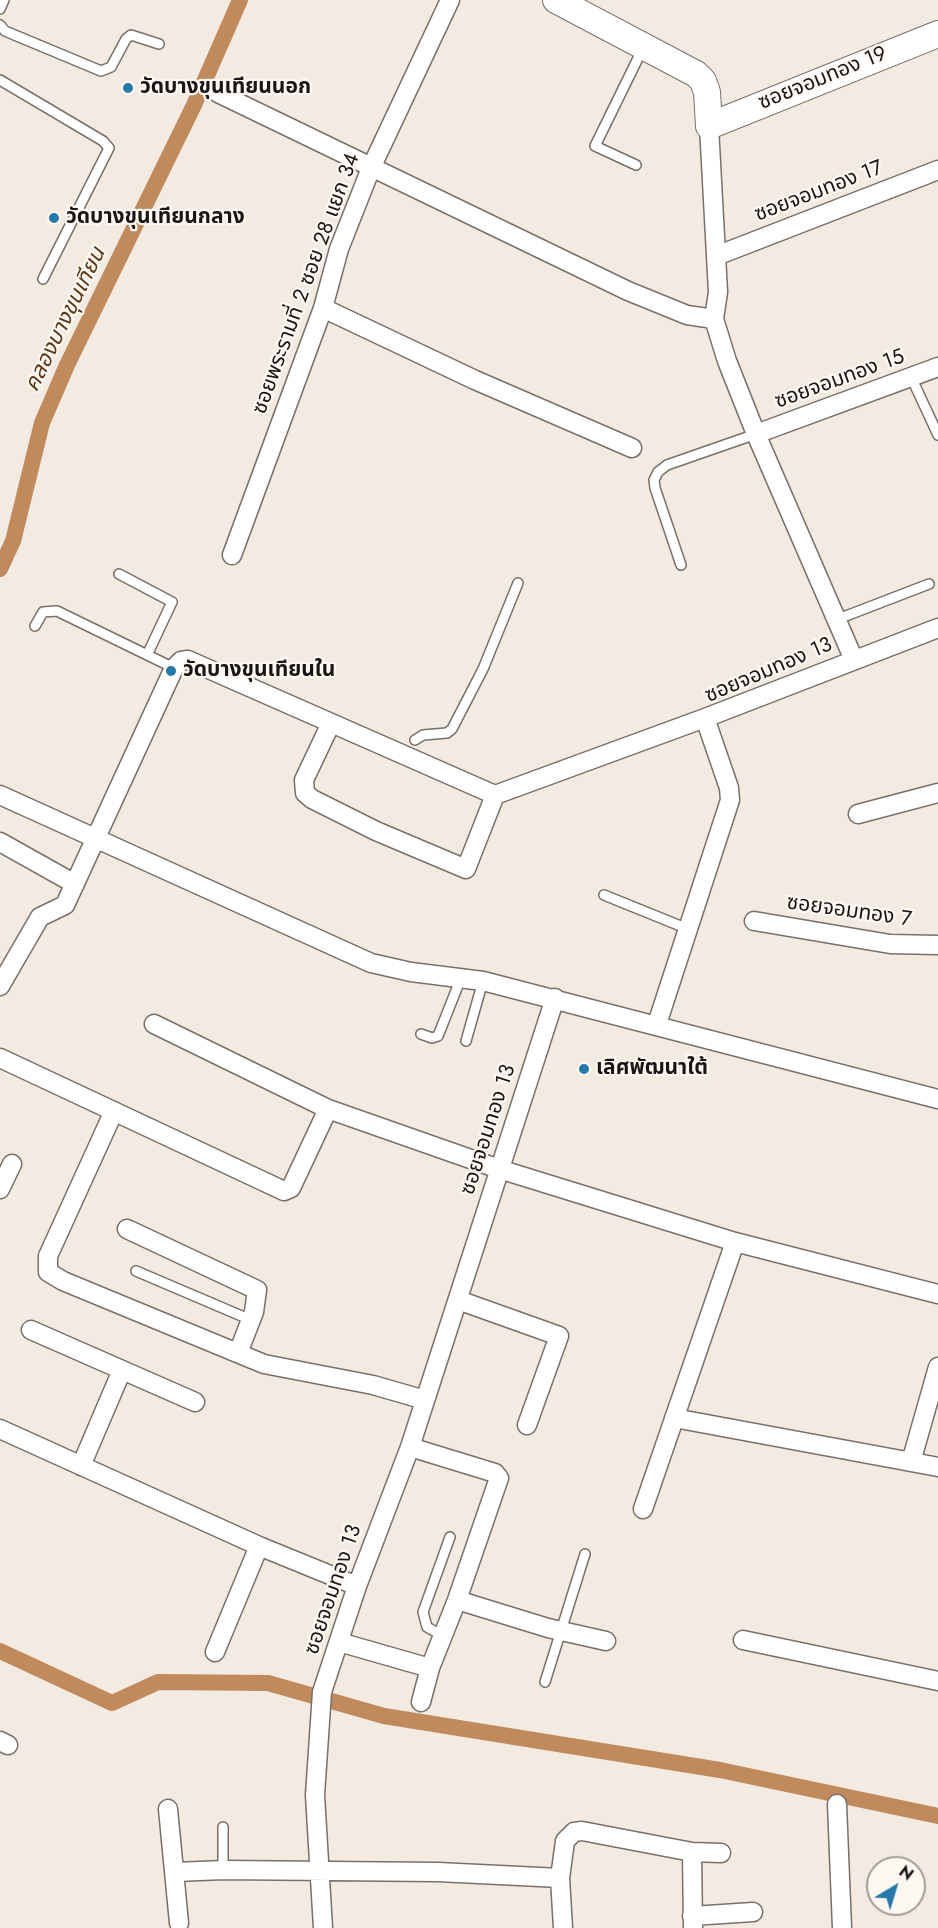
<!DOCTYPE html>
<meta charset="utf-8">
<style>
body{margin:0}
#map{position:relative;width:938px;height:1928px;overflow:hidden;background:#f3eae2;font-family:Jost,sans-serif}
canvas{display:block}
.north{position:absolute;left:866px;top:1856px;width:60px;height:60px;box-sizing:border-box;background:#fef8f3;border:2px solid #a29d99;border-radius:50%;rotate:38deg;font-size:16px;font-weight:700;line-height:24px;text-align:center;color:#191513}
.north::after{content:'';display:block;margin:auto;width:21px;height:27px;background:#2678a9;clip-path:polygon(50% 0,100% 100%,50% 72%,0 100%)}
</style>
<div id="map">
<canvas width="938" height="1928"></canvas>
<div class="north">N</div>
</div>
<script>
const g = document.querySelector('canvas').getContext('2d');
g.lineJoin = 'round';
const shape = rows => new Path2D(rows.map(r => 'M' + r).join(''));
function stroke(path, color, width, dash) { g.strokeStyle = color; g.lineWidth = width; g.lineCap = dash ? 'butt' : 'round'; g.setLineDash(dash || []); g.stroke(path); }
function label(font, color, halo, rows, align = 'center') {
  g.font = font + ' Jost,"Noto Sans Thai",sans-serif'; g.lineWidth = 4.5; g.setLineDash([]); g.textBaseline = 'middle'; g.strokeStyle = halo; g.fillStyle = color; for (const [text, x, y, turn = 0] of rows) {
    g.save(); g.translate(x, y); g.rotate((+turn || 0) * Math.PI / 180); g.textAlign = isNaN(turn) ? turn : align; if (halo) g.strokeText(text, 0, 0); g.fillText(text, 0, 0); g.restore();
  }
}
stroke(shape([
 [0,569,13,541,42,423,67,365,194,105,240,0],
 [0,1651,112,1703,158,1682,268,1683,384,1716,720,1770,938,1816]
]), '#c18a5d', 16);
const lane = shape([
 [0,9,4,0],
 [0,25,5,31,101,71,111,67,126,39,131,35,159,44],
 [0,80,103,141,109,148,43,279],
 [636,165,595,146,643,48],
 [912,379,938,435],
 [681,565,655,488,654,480,658,472,667,465,756,434],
 [119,574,172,602,148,653],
 [838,619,929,584],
 [35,626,43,612,57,611,174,668],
 [415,740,423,735,447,733,452,729,483,669,518,583],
 [604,895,688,929],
 [421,1034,432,1038,438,1036,461,978],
 [466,1041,483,981],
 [136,1271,251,1320],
 [443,1636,427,1627,423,1612,450,1537],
 [545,1682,585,1554],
 [223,1827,223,1870]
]);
const street = shape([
 [218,93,628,291,687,315,714,319],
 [709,126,718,292,714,319,727,361,756,434,854,660],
 [716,256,938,170],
 [323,308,475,380,632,448],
 [756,434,938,367],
 [232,555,323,308,339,249,371,168,450,0],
 [331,723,304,780,305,793,312,799,376,831,466,869,495,795],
 [0,795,371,963,411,972,483,981,938,1099],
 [858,814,938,793],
 [0,842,75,884],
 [754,921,890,944,938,945],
 [0,986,40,917,65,905,174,668,181,661,188,660,495,795,705,718,938,628],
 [154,1024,328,1109,499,1169,735,1242,938,1294],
 [657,1024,730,800,729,788,705,718],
 [0,1058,284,1191,291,1188,328,1109],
 [114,1111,48,1256,48,1272,63,1281,264,1364,373,1385,425,1400],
 [0,1189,12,1164],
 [127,1229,257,1290,254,1312,238,1353],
 [458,1300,559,1336,527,1425],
 [31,1330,195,1402],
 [674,1418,938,1467],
 [0,1429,259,1546,357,1586],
 [410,1447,495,1473,499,1478,457,1600,430,1668,421,1702],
 [911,1462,938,1367],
 [81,1466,122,1370],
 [643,1509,735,1242],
 [457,1600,548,1628,606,1641],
 [743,1640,938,1681],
 [339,1642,430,1668],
 [215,1652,259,1546],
 [0,1741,8,1745],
 [837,1804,842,1928],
 [168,1809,179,1923],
 [692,1852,721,1853],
 [176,1872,223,1870,438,1872,560,1878,565,1841,574,1832,582,1831,692,1852,693,1928],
 [560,1878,563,1928],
 [692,1916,753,1912],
 [323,1928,315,1795,322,1692,357,1586,410,1447,555,998]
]);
const secondary = shape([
 [556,0,696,74,703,81,707,92,709,126,938,34]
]);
stroke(lane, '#787069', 12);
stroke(street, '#787069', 21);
stroke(secondary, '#787069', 28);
stroke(lane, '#fff', 9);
stroke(street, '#fff', 18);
stroke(secondary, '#fff', 26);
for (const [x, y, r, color] of [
 [128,88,6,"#2678a9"],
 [54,218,6,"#2678a9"],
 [171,671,6,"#2678a9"],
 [584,1069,6,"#2678a9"]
]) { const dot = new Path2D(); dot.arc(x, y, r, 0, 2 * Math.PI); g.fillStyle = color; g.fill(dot); stroke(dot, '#fef8f3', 2); }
label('21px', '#191513', '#fef8f3', [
 ["ซอยจอมทอง 19",823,79,-22],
 ["ซอยจอมทอง 17",819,192,-21],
 ["ซอยพระรามที่ 2 ซอย 28 แยก 34",307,284,-70],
 ["ซอยจอมทอง 15",840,380,-20],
 ["ซอยจอมทอง 13",769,671,-23],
 ["ซอยจอมทอง 7",849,912,8],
 ["ซอยจอมทอง 13",489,1130,-72],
 ["ซอยจอมทอง 13",334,1590,-71]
]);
label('bold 21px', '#191513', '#fef8f3', [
 ["วัดบางขุนเทียนนอก",140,88],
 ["วัดบางขุนเทียนกลาง",66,218],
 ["วัดบางขุนเทียนใน",183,671],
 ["เลิศพัฒนาใต้",596,1069]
], 'left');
label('italic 22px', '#5b3613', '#fef8f3', [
 ["คลองบางขุนเทียน",66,320,-64]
]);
</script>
